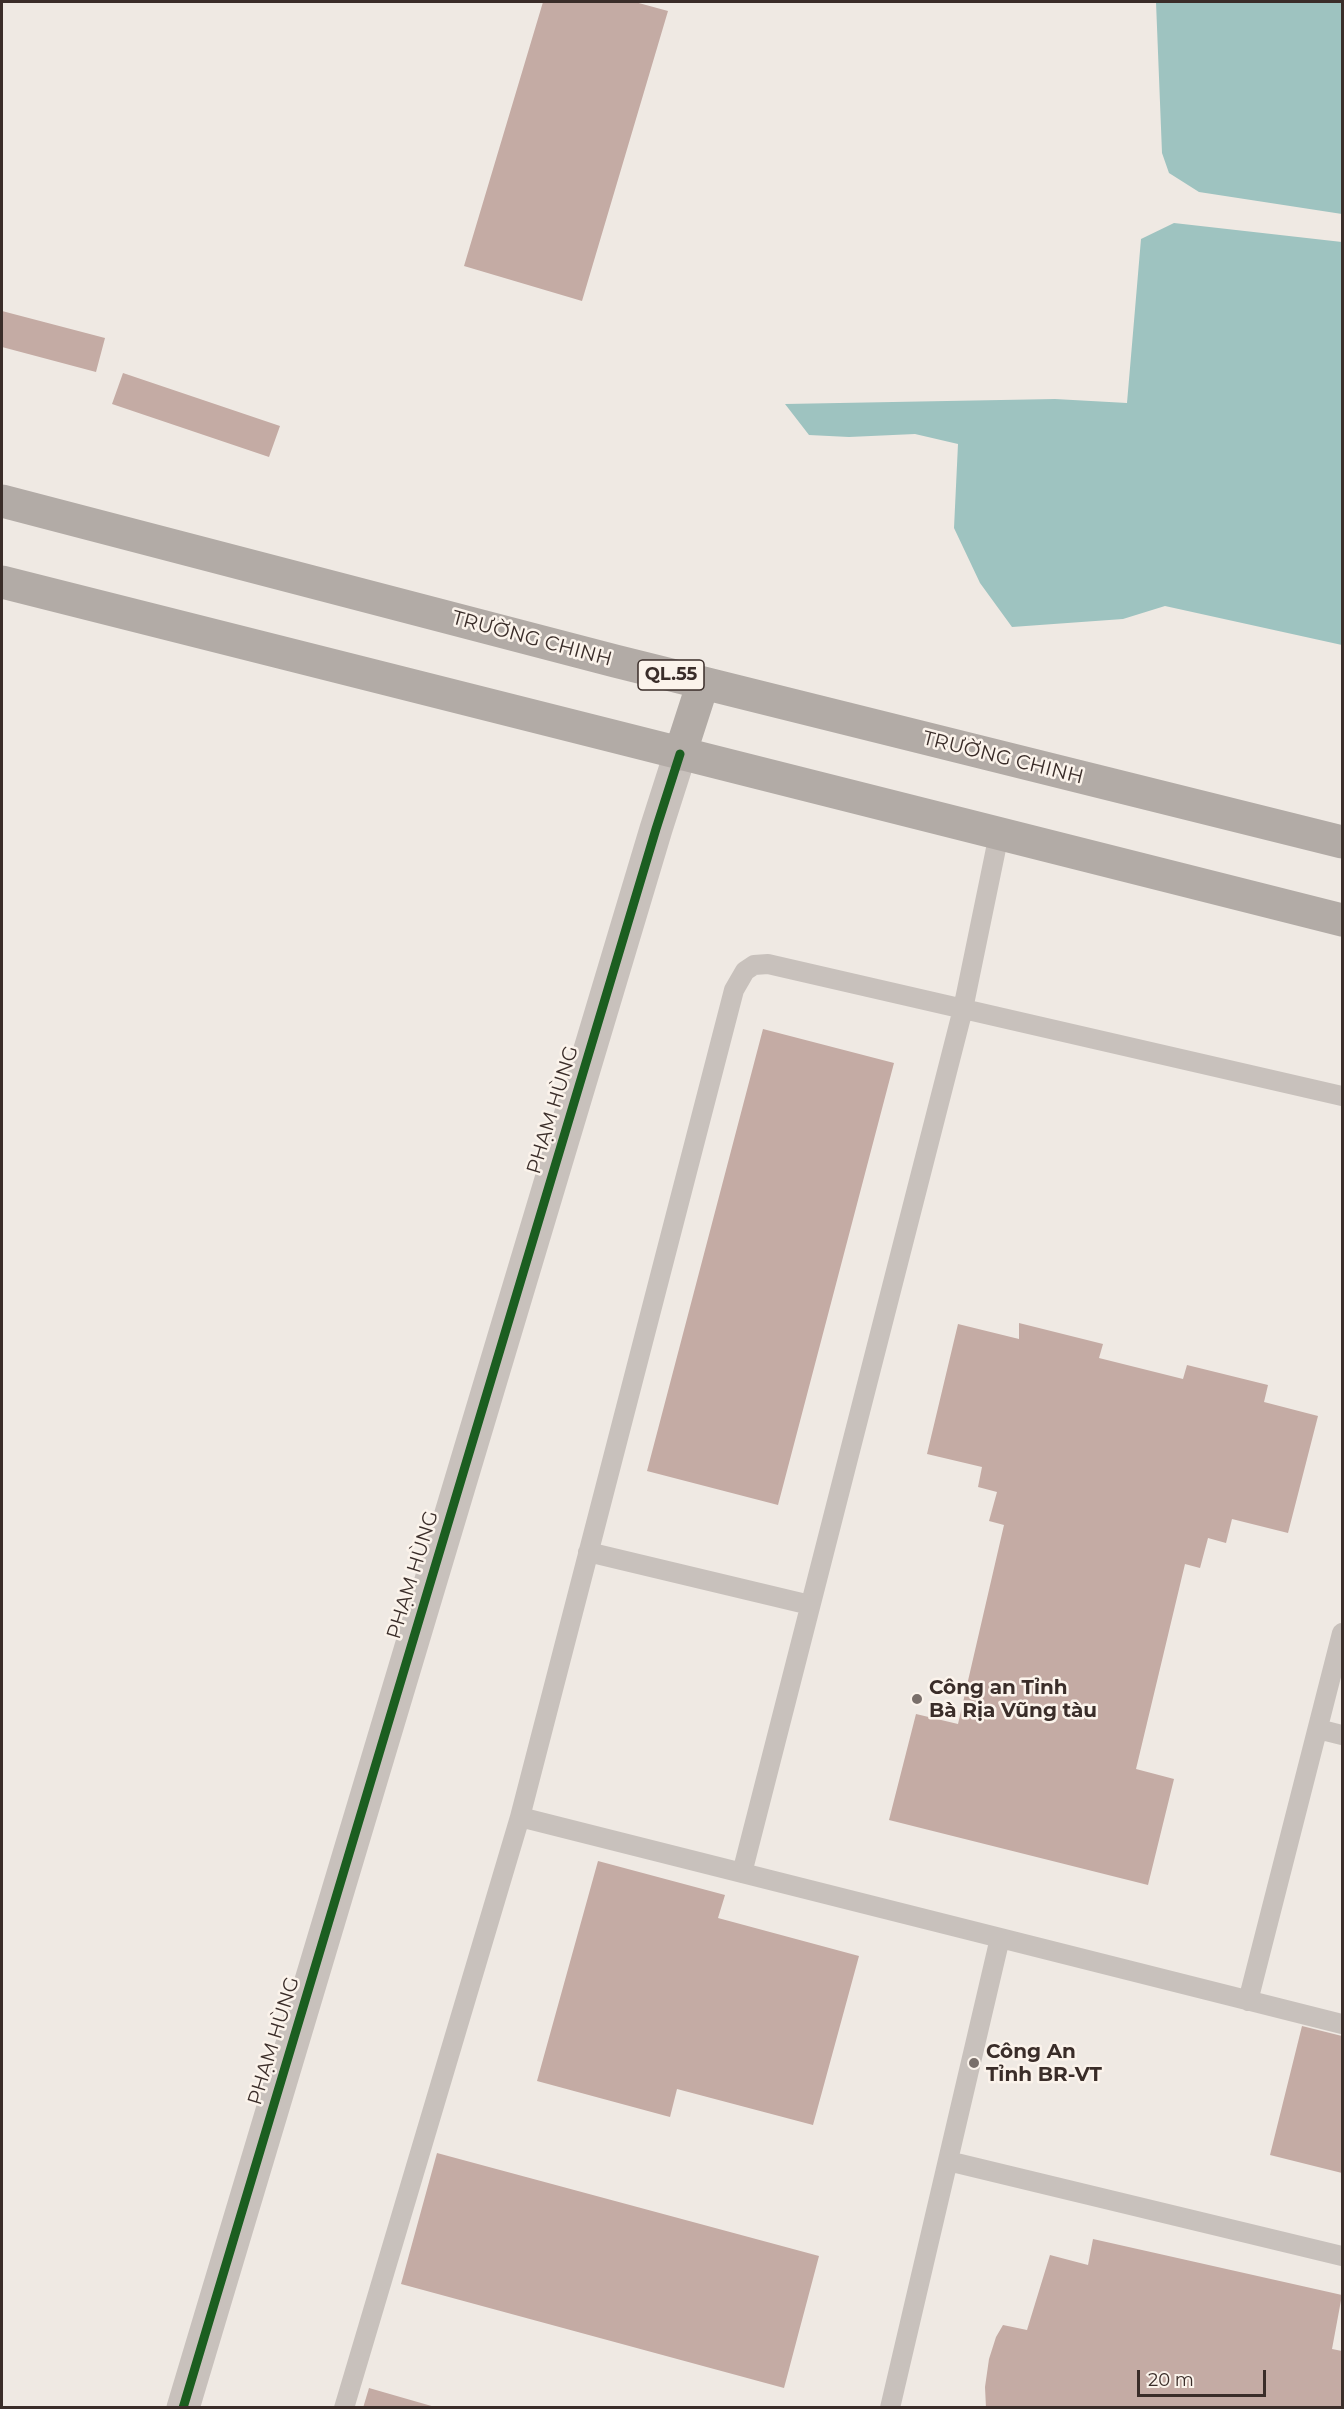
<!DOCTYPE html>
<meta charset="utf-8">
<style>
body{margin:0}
#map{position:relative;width:1344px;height:2409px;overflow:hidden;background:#efe9e3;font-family:Montserrat,sans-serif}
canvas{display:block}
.frame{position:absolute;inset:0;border:3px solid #3a2d29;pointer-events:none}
.scale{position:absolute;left:1137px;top:2370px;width:129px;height:27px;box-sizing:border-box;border:3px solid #3a2d29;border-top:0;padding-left:8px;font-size:18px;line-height:21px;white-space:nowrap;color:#3a2d29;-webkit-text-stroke:4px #fbf3eb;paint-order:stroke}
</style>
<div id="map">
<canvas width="1344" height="2409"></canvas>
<div class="frame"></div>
<div class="scale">20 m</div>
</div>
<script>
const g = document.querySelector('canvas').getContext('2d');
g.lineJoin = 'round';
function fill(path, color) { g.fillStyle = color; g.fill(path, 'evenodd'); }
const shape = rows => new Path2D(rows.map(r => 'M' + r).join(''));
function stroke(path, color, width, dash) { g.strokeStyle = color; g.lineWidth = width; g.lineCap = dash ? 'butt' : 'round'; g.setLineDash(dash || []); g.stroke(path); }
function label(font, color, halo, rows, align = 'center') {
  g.font = font + ' Montserrat,sans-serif'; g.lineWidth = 5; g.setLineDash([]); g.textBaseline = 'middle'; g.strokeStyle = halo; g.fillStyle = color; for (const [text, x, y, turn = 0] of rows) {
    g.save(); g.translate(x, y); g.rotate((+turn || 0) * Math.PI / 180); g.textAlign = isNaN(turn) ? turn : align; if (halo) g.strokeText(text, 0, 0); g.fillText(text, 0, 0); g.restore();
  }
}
fill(shape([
 [1156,2,1342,2,1342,214,1199,192,1169,173,1162,153],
 [1174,223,1342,242,1342,645,1165,606,1123,619,1012,627,980,583,954,528,958,444,915,434,849,437,809,435,785,404,1055,399,1127,403,1141,239]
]), '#9ec3c0');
fill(shape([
 [543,2,635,2,668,11,582,301,464,266],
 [2,311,105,338,96,372,2,347],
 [123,373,280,426,269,457,112,404],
 [763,1029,894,1063,778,1505,647,1471],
 [1019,1323,1103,1344,1099,1358,1183,1379,1187,1365,1268,1385,1264,1402,1318,1416,1288,1533,1232,1519,1226,1543,1208,1538,1200,1568,1185,1564,1136,1769,1174,1779,1148,1885,889,1820,916,1714,958,1724,1004,1525,989,1521,997,1492,978,1487,982,1467,927,1454,958,1324,1019,1339],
 [598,1861,725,1895,718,1918,859,1956,813,2125,677,2089,670,2117,537,2081],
 [1302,2026,1342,2036,1342,2173,1270,2155],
 [437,2153,819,2256,784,2388,401,2284],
 [1093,2239,1342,2295,1332,2349,1342,2351,1342,2408,986,2408,985,2387,989,2359,996,2337,1003,2325,1027,2330,1050,2255,1088,2265],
 [369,2388,435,2407,435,2408,363,2408]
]), '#c4aba4');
stroke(shape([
 [588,1552,810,1605],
 [1318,1729,1342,1735],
 [520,1817,1342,2024],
 [742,1873,963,1009,999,834],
 [1248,2001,1342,1633],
 [948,2161,1342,2256],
 [344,2408,520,1817,734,990,745,971,754,965,768,964,1342,1096],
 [890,2408,1000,1938]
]), '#c8c1bc', 20);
stroke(shape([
 [183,2408,656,829,680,754]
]), '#c8c1bc', 33);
stroke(shape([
 [2,501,615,661,1342,842],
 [2,582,1342,920],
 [680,754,703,683]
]), '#b2aba6', 33);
stroke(shape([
 [183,2408,656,829,680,754]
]), '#1b5e20', 9);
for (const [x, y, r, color] of [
 [917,1699,6,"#796f6a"],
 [974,2063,6,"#796f6a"]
]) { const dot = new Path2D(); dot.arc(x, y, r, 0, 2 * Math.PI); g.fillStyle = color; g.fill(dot); stroke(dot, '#fbf3eb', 2); }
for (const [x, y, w] of [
 [671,675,66]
]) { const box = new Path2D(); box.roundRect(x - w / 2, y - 15, w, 30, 4.5); g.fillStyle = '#fbf3eb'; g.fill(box); stroke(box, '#3a2d29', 1.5); }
label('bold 18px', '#3a2d29', null, [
 ["QL.55",671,675]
]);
label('20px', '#3a2d29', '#fbf3eb', [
 ["TRƯỜNG CHINH",532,639,15],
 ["TRƯỜNG CHINH",1003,758,14],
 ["PHẠM HÙNG",553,1110,-73],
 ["PHẠM HÙNG",413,1575,-73],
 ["PHẠM HÙNG",274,2041,-73]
]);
label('bold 20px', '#3a2d29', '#fbf3eb', [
 ["Công an Tỉnh",929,1688],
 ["Bà Rịa Vũng tàu",929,1711],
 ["Công An",986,2052],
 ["Tỉnh BR-VT",986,2075]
], 'left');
</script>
